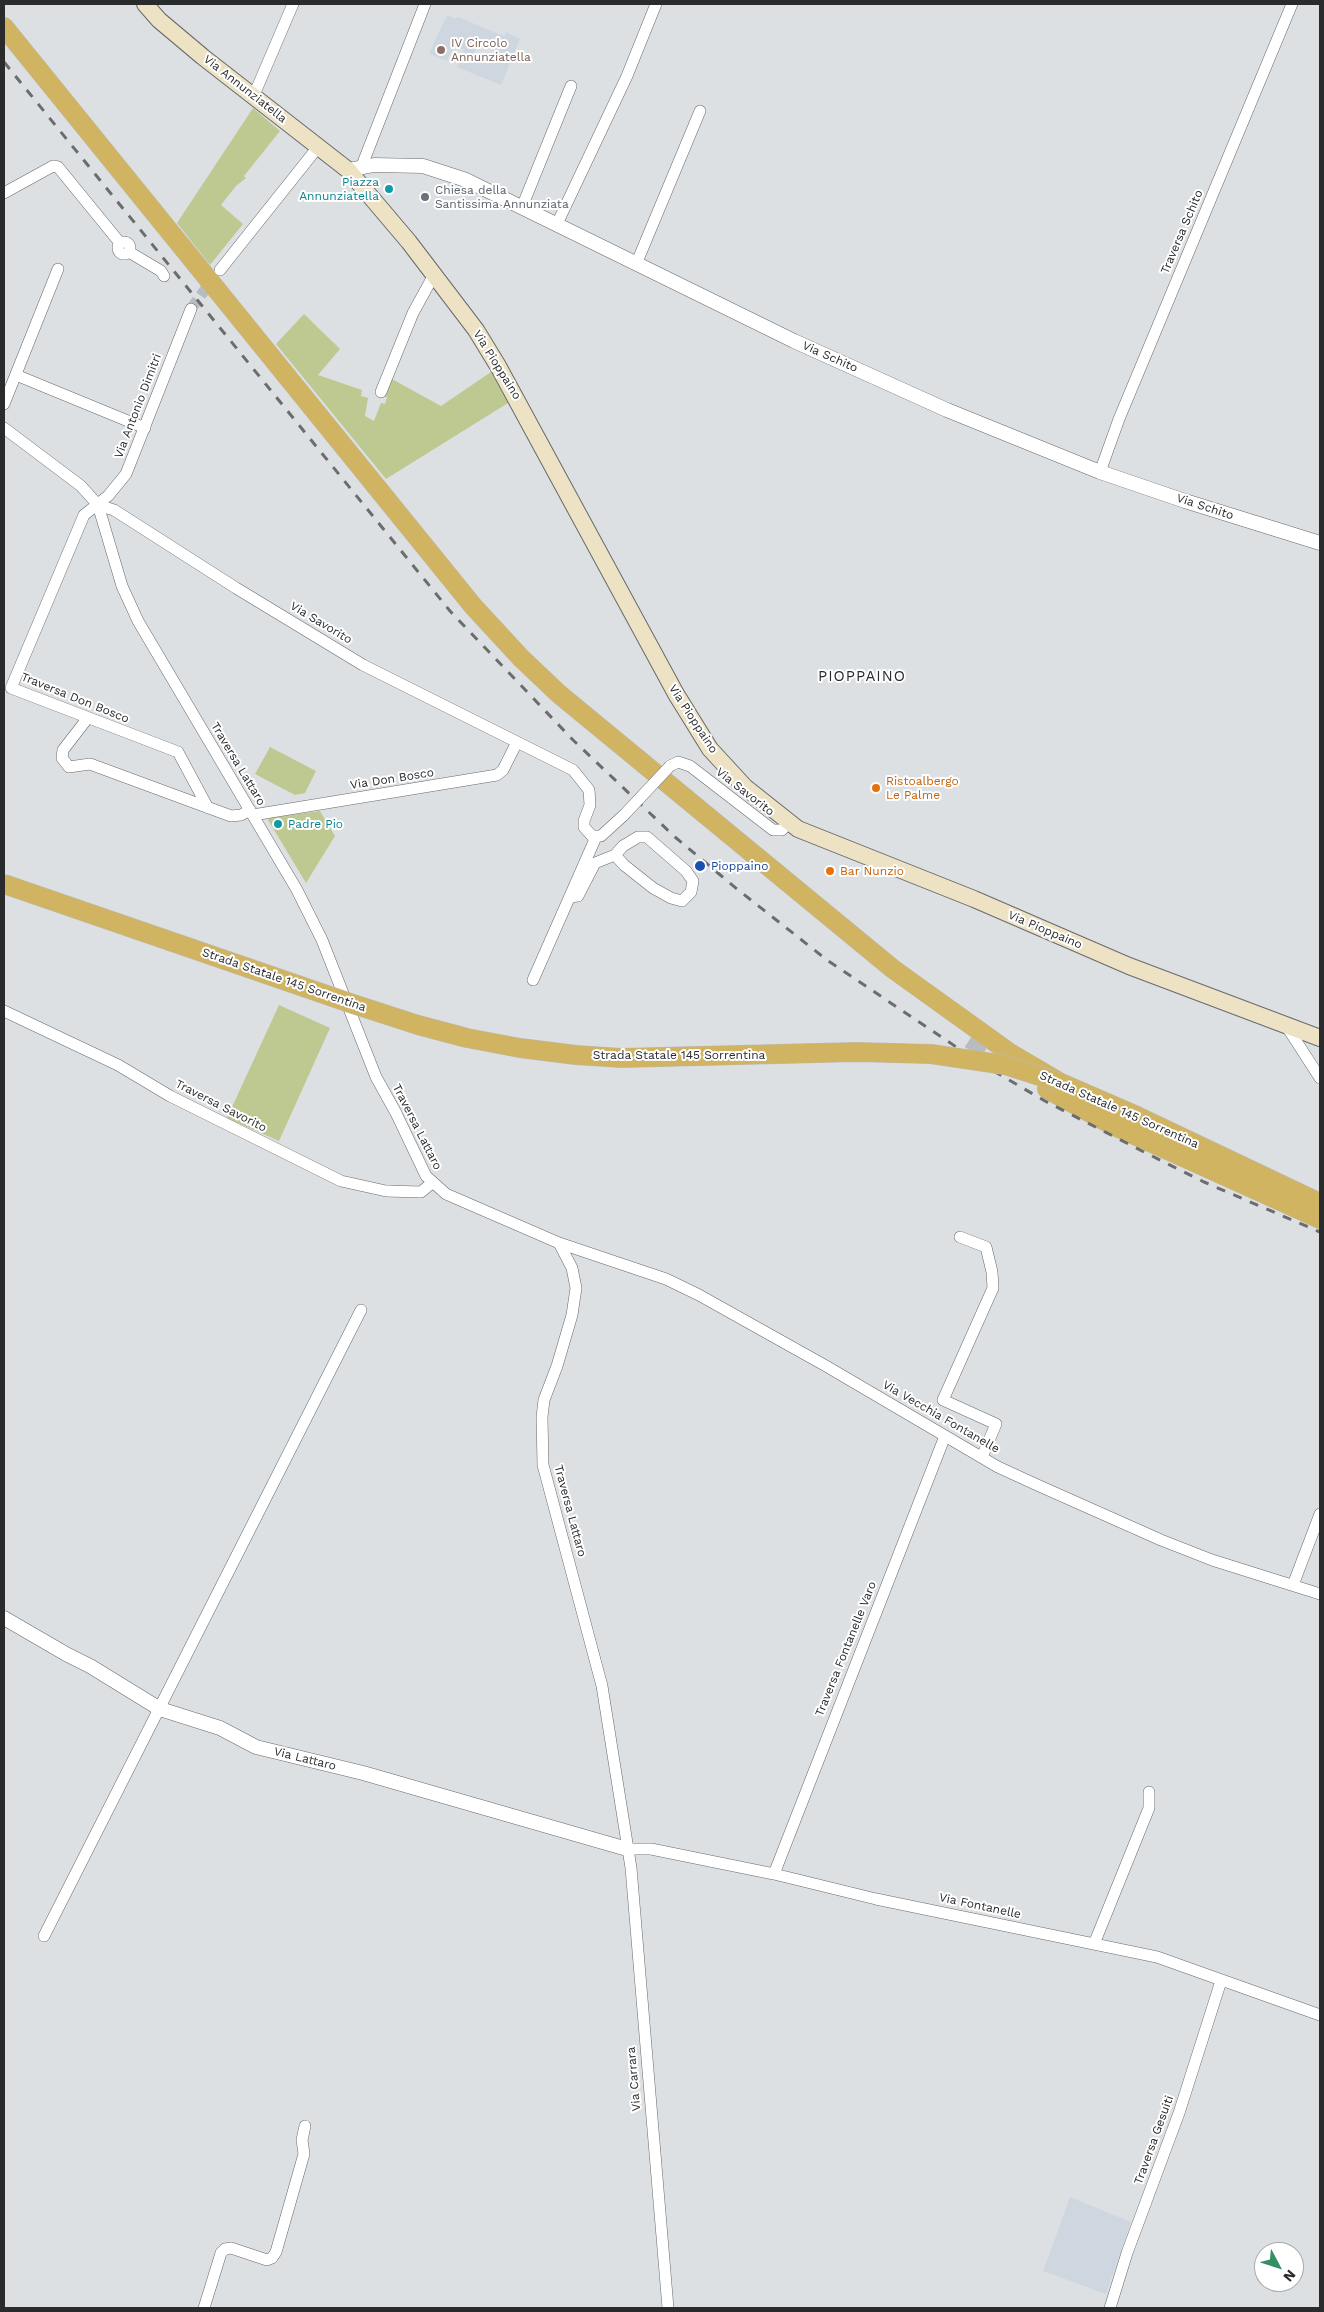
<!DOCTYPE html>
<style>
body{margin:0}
#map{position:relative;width:1324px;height:2312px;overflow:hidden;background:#dde0e3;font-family:"Work Sans",sans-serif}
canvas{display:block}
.frame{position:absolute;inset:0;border:5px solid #2a2b2d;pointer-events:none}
.north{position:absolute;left:1254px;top:2242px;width:50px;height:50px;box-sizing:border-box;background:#fff;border:1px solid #aaaaab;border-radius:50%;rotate:130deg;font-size:14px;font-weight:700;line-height:20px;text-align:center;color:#2a2b2d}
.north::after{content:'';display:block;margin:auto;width:18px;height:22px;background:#358f65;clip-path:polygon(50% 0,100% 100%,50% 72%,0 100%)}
</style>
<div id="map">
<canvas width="1324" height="2312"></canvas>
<div class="frame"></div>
<div class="north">N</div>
</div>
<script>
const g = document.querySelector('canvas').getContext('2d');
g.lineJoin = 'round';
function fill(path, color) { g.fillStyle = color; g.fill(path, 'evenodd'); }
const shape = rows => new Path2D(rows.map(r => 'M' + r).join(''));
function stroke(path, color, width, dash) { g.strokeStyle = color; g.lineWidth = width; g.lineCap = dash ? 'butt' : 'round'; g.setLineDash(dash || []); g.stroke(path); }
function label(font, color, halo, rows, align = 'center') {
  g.font = font + ' "Work Sans",sans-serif'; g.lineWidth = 4; g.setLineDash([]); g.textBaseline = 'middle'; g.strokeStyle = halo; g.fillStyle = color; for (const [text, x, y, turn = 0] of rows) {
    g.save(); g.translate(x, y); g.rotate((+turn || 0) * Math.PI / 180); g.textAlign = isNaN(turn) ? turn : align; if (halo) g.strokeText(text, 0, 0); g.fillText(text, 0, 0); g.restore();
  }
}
fill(shape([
 [447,15,456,19,458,17,504,36,506,32,520,39,501,85,457,67,464,50,454,46,447,61,429,54],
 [479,42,498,50,495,58,485,54,481,62,472,59],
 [1070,2197,1131,2222,1106,2294,1043,2271]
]), '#ced7e0');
fill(shape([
 [253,108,280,131,244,176,246,178,236,186,221,205,243,224,210,265,177,223],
 [304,314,340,349,318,375,362,390,361,396,368,398,365,416,374,421,381,403,385,404,387,397,384,396,390,378,441,406,491,372,508,403,386,479,276,344],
 [270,747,316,771,305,793,295,795,255,774],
 [320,811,335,836,306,883,268,820,270,818],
 [279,1005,330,1028,279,1141,227,1118]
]), '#bec891');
stroke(shape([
 [191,309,214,277]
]), '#b9bcbf', 11, [11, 5.5]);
stroke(shape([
 [970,1039,1013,1068]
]), '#b9bcbf', 19, [19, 9]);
const minor = shape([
 [254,95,293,4],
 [361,168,425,4],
 [4,193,53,166,58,167,120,243],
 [522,207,571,86],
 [557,224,627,76,656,4],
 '118 248a6 6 0 1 1 12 0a6 6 0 1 1-12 0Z',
 [129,252,161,271,164,276],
 [637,262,700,111],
 [220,270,318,147],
 [191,309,126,474,108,496,84,515,11,688,178,752,208,808],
 [16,375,145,428],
 [381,392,413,313,430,282,435,277],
 [4,404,58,269],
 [4,428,81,486,98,505,114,510,236,588,363,665,573,770,589,790,590,805,584,821,584,827,592,836,601,836,624,815],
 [1100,472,1119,419,1292,4],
 [98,505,122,586,138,621,297,890,322,940,376,1077,396,1113,426,1176,446,1194,559,1243,572,1268,576,1288,572,1315,557,1366,544,1400,542,1417,543,1465,602,1686,631,1868,668,2308],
 [87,719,63,750,62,758,69,767,90,764,231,816,241,815,250,810],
 [670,766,678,762,690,766,773,830,782,830,788,823],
 [253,815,497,775,503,770,517,742],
 [570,897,578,896,595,863,615,855,624,865,653,888,671,898,682,901,691,892,693,881,686,871,647,837,638,837,623,846,615,855],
 [533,980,596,837],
 [4,1011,118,1065,170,1096,341,1181,386,1191,421,1192,432,1183],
 [1287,1027,1320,1078],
 [960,1237,986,1247,992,1272,993,1288,943,1400,996,1424,982,1457],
 [559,1243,666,1279,699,1295,826,1366,998,1467,1035,1484,1161,1540,1212,1560,1320,1594],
 [1293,1585,1320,1514],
 [627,1849,651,1849,774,1874,876,1899,1157,1957,1320,2015],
 [774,1874,945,1436],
 [44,1936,361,1310],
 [1094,1944,1149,1808,1149,1792],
 [204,2308,221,2253,225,2249,231,2248,267,2260,272,2258,276,2252,304,2154,302,2140,305,2126],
 [1110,2308,1127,2253,1179,2113,1221,1981]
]);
const tertiary = shape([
 [348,170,374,165,423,166,466,180,794,341,947,410,1100,472,1185,501,1320,543],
 [4,1618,66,1654,90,1666,160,1709,220,1728,256,1747,363,1773,627,1849]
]);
const secondary = shape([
 [145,4,159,20,203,57,348,170,409,242,476,330,498,366,676,694,710,749,745,787,798,829,974,899,1129,966,1320,1038]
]);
const trunk = shape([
 [4,27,473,606,521,658,559,694,893,969,1010,1053,1061,1083,1137,1116,1320,1203],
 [1047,1089,1112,1125,1320,1219]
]);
stroke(minor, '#67696c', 12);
stroke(tertiary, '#67696c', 15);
stroke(secondary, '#67696c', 18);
stroke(trunk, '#bbbbbc', 20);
stroke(minor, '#fff', 11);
stroke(tertiary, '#fff', 14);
stroke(secondary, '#ede3c4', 16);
stroke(trunk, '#d0b462', 19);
stroke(shape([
 [4,62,450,611,573,740,675,837,737,889,827,960,980,1063,1045,1101,1142,1151,1204,1182,1320,1232]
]), '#6a6c6e', 3, [9, 9]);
const minorBridge = shape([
 [624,815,670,766]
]);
const trunkBridge = shape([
 [4,884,350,1003,418,1025,467,1038,520,1048,576,1055,621,1058,857,1052,931,1054,1005,1065,1061,1083]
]);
stroke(minorBridge, '#67696c', 12, []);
stroke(trunkBridge, '#bbbbbc', 20, []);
stroke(minorBridge, '#fff', 11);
stroke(trunkBridge, '#d0b462', 19);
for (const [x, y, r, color] of [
 [441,50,5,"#8d6e63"],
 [389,189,5,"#0f9aa8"],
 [425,197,5,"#6b7280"],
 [876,788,5,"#e8710a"],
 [278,824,5,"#0f9aa8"],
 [700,866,6,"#1a4fb4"],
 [830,871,5,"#e8710a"]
]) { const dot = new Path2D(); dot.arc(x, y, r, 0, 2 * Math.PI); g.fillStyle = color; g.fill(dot); stroke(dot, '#fff', 2); }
label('12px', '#785e54', '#fff', [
 ["IV Circolo",451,43],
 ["Annunziatella",451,57]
], 'left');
label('12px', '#2a2b2d', '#fff', [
 ["Via Annunziatella",245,89,38],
 ["Traversa Schito",1182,232,-67],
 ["Via Schito",830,357,24],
 ["Via Pioppaino",497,365,58],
 ["Via Antonio Dimitri",138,406,-69],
 ["Via Schito",1205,507,18],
 ["Via Savorito",321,623,31],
 ["Traversa Don Bosco",75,698,22],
 ["Via Pioppaino",693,719,57],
 ["Traversa Lattaro",238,764,59],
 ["Via Don Bosco",392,779,-9],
 ["Via Savorito",745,792,38],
 ["Via Pioppaino",1045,930,23],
 ["Strada Statale 145 Sorrentina",284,980,19],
 ["Strada Statale 145 Sorrentina",679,1055],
 ["Traversa Savorito",221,1106,27],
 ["Strada Statale 145 Sorrentina",1119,1110,24],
 ["Traversa Lattaro",417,1127,63],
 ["Via Vecchia Fontanelle",941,1417,30],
 ["Traversa Lattaro",570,1511,75],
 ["Traversa Fontanelle Varo",846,1649,-68],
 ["Via Lattaro",305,1759,14],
 ["Via Fontanelle",980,1906,12],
 ["Via Carrara",634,2079,-95],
 ["Traversa Gesuiti",1154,2140,-70]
]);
label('12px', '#0d838f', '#fff', [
 ["Piazza",379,182],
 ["Annunziatella",379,196],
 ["Padre Pio",288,824,"left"]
], 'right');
label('12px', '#5b616d', '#fff', [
 ["Chiesa della",435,190],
 ["Santissima Annunziata",435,204]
], 'left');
label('12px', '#c56008', '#fff', [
 ["Ristoalbergo",886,781],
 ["Le Palme",886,795],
 ["Bar Nunzio",840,871]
], 'left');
label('12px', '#164399', '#fff', [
 ["Pioppaino",711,866]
], 'left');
g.letterSpacing = '1px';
label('15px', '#2a2b2d', '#fff', [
 ["PIOPPAINO",862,677]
]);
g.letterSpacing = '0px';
</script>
